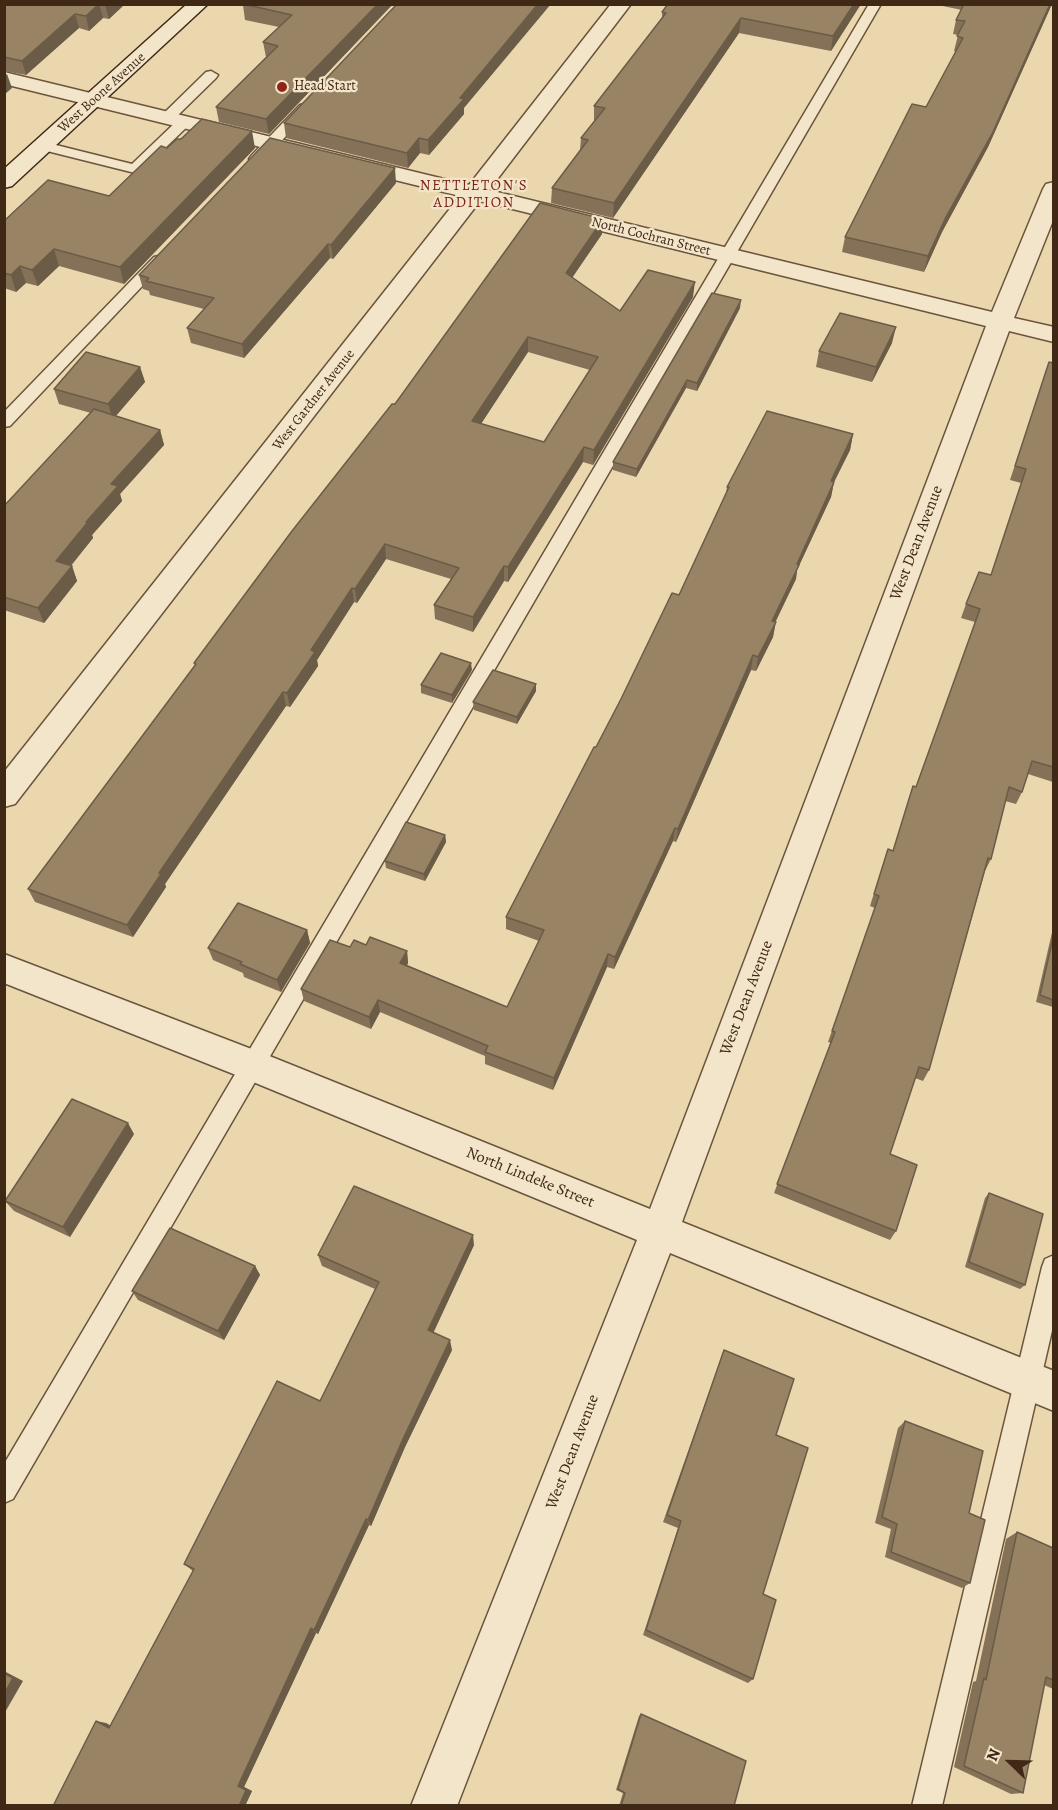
<!DOCTYPE html>
<style>
body{margin:0}
#map{position:relative;width:1058px;height:1810px;overflow:hidden;background:#ebd7ae;font-family:Alegreya,serif}
canvas{display:block}
.frame{position:absolute;inset:0;border:6px solid #402816;pointer-events:none}
.north{position:absolute;left:980px;top:1732px;width:60px;height:60px;-webkit-text-stroke:4px #f2e5ca;paint-order:stroke;rotate:293deg;font-size:16px;font-weight:700;line-height:24px;text-align:center;color:#402816}
.north::after{content:'';display:block;margin:auto;width:21px;height:27px;background:#402816;clip-path:polygon(50% 0,100% 100%,50% 72%,0 100%)}
</style>
<div id="map">
<canvas width="1058" height="1810"></canvas>
<div class="frame"></div>
<div class="north">N</div>
</div>
<script>
const g = document.querySelector('canvas').getContext('2d');
g.lineJoin = 'round';
const shape = rows => new Path2D(rows.map(r => 'M' + r).join(''));
function stroke(path, color, width, dash) { g.strokeStyle = color; g.lineWidth = width; g.lineCap = dash ? 'butt' : 'round'; g.setLineDash(dash || []); g.stroke(path); }
function fill(path, color) { g.fillStyle = color; g.fill(path, 'evenodd'); }
function label(font, color, halo, rows, align = 'center') {
  g.font = font + ' Alegreya,serif'; g.lineWidth = 4.5; g.setLineDash([]); g.textBaseline = 'middle'; g.strokeStyle = halo; g.fillStyle = color; for (const [text, x, y, turn = 0] of rows) {
    g.save(); g.translate(x, y); g.rotate((+turn || 0) * Math.PI / 180); g.textAlign = isNaN(turn) ? turn : align; if (halo) g.strokeText(text, 0, 0); g.fillText(text, 0, 0); g.restore();
  }
}
const lane = shape([
 [869,4,881,4,13,1499,4,1503,4,1464,869,4],
 [211,71,218,75,216,78,172,121,162,121,160,118,162,115,206,72,211,71],
 [305,104,312,108,310,111,261,162,251,162,249,159,251,156,300,105,305,104],
 [184,118,189,119,191,122,189,125,140,172,135,173,39,149,37,146,44,142,132,164,179,119,184,118],
 [159,256,166,260,164,263,10,426,4,427,4,412,154,257,159,256],
 [1054,1255,1054,1322,942,1806,912,1806,1042,1267,1045,1259,1054,1255]
]);
const street = shape([
 [611,4,631,4,489,190,992,312,1043,189,1046,184,1054,182,1054,218,1014,318,1054,327,1054,342,1009,331,682,1222,1054,1371,1054,1411,670,1253,457,1806,411,1806,637,1240,241,1077,4,983,4,954,267,1055,650,1209,986,326,480,201,15,804,4,807,4,772,460,196,4,84,4,72,469,185,611,4]
]);
const secondary = shape([
 [187,4,208,4,12,186,4,188,4,169,187,4]
]);
stroke(lane, '#6b543c', 3);
stroke(street, '#6b543c', 3);
stroke(secondary, '#402816', 3);
fill(lane, '#f2e5ca');
fill(street, '#f2e5ca');
fill(secondary, '#f2e5ca');
fill(shape([
 [4,4,125,4,109,19,103,18,89,31,79,28,26,75,4,71],
 [393,4,269,134,219,122,216,107,266,57,263,42,279,27,245,20,243,5],
 [861,4,831,51,739,33,613,218,551,203,552,188,580,150,581,138,595,121,594,120,594,106,662,19,662,12],
 [933,4,1052,4,988,147,942,232,924,272,842,252,845,237,926,107,956,52,954,51,958,35,953,34,956,20,962,10],
 [464,108,464,114,429,155,420,153,408,168,286,138,284,123],
 [167,148,255,148,124,284,59,266,38,286,26,283,16,292,4,288,4,221,109,196],
 [396,183,333,259,330,258,244,358,191,343,187,328,204,309,150,295,149,291,143,289,139,275],
 [603,219,602,234,572,278,620,311,693,297,593,465,583,462,508,582,504,581,473,632,435,619,434,605,451,579,386,559,357,603,354,602,317,660,318,666,290,707,286,706,165,884,166,887,133,937,35,902,28,889,195,666,194,663,395,404],
 [528,352,590,370,544,442,481,424],
 [740,308,697,391,686,388,636,477,613,470,613,462],
 [892,343,872,382,816,367,819,351],
 [1049,362,1053,363,1053,782,1028,774,1022,792,1016,804,1005,801,991,859,985,871,929,1070,923,1081,915,1078,890,1154,896,1231,890,1240,774,1193,831,1043,828,1042,875,908,870,906,884,861,888,849,893,851,913,786,916,787,975,622,961,618,966,604,991,575,1021,483,1010,480],
 [140,367,145,382,116,416,160,430,164,445,120,494,122,501,92,535,93,538,71,566,72,566,77,581,44,623,4,610,4,506,91,413,59,404,54,389],
 [853,434,850,450,834,482,831,497,797,570,796,579,775,622,773,637,756,671,751,670,676,842,673,841,614,969,607,967,553,1090,485,1064,485,1056,380,1012,371,1029,304,1001,301,989,350,947,366,945,407,951,408,963,407,965,507,1007,539,941,506,929,506,917,596,747,679,595,726,493,727,487],
 [472,670,452,703,421,693,421,685],
 [536,684,536,691,517,724,474,710,473,702],
 [445,835,446,842,425,881,386,868,385,861],
 [1053,928,1053,1007,1036,1002],
 [307,930,310,943,281,992,244,977,243,973,213,960,208,948],
 [134,1134,70,1237,14,1211,5,1201],
 [989,1193,1025,1285,1020,1289,965,1267,985,1198],
 [474,1245,433,1333,452,1350,405,1447,371,1526,369,1525,318,1634,316,1633,244,1787,252,1791,245,1806,53,1806,106,1723,110,1726,193,1571,184,1564,320,1401,375,1289,322,1266,318,1255],
 [255,1266,260,1275,224,1340,138,1300,132,1291],
 [724,1350,776,1435,763,1594,753,1679,748,1683,643,1635,678,1528,663,1522],
 [905,1421,969,1513,970,1583,962,1588,885,1557,891,1529,875,1523,898,1428],
 [1017,1532,1053,1548,1053,1689,1044,1685,1023,1793,1011,1794,954,1767,973,1682,976,1681,1006,1539],
 [641,1714,734,1806,619,1806,623,1793,616,1790,639,1716]
]), '#847157');
fill(shape([
 [99,4,103,18,89,31,86,16],
 [106,4,125,4,109,19,105,5],
 [378,4,393,4,269,134,266,119],
 [538,4,551,4,464,108,464,114,429,155,428,140,460,98],
 [854,4,861,4,831,51,833,36],
 [1050,4,1052,4,988,147,942,232,924,272,928,256,946,217],
 [75,14,79,28,26,75,22,61],
 [741,18,739,33,613,218,614,203],
 [7,74,12,88,4,95,4,76],
 [252,131,255,148,124,284,120,267],
 [419,138,420,153,408,168,407,153],
 [395,168,396,183,333,259,331,245],
 [603,219,602,234,565,288,566,273],
 [328,244,330,258,244,358,242,344],
 [54,249,59,266,38,286,32,270],
 [20,266,26,283,16,292,11,275],
 [695,282,693,297,593,465,594,450],
 [741,300,740,308,697,391,697,383],
 [896,327,892,343,872,382,876,367],
 [528,337,528,352,473,436,472,421],
 [140,367,145,382,113,419,108,404],
 [687,380,686,388,636,477,637,469],
 [160,430,164,445,120,494,122,501,92,535,93,538,62,576,56,561,111,484],
 [853,434,850,450,834,482,831,497,797,570,796,579,774,625,776,622,773,637,756,671,758,657,772,621,831,481],
 [584,447,583,462,508,582,508,567],
 [385,544,386,559,357,603,355,589],
 [72,566,77,581,44,623,38,608],
 [504,566,504,581,473,632,473,617],
 [352,588,354,602,317,660,318,666,290,707,287,693,311,650],
 [753,655,751,670,676,842,678,829],
 [471,663,472,670,452,703,452,695],
 [536,684,536,691,517,724,517,717],
 [283,692,286,706,165,884,166,887,133,937,127,925,159,873],
 [675,828,673,841,614,969,615,957],
 [445,835,446,842,425,881,424,874],
 [307,930,310,943,281,992,277,980],
 [407,951,408,963,402,975,400,963],
 [608,954,607,967,553,1090,554,1078],
 [378,1000,380,1012,371,1029,369,1017],
 [128,1123,134,1134,70,1237,63,1227],
 [473,1235,474,1245,430,1340,428,1330],
 [255,1266,260,1275,224,1340,218,1331],
 [450,1340,452,1350,405,1447,371,1526,368,1520,403,1439],
 [366,1519,369,1525,318,1634,314,1630],
 [311,1628,316,1633,244,1787,252,1791,245,1806,239,1806,238,1786],
 [4,1671,23,1681,4,1714],
 [96,1721,106,1723,118,1730,109,1728]
]), '#6b5c47');
const building = shape([
 [4,4,99,4,86,16,75,14,22,61,4,57,4,4],
 [243,4,378,4,266,119,216,107,278,46,263,42,292,15,243,4],
 [397,4,538,4,460,98,464,99,428,140,419,138,407,153,284,123,397,4],
 [668,4,854,4,833,36,741,18,614,203,552,188,588,140,581,138,605,108,594,106,666,13,662,12,668,4],
 [964,4,1050,4,993,132,946,217,928,256,845,237,912,104,926,107,963,38,957,36,965,21,956,20,964,4],
 [202,119,252,131,120,267,54,249,32,270,20,266,11,275,4,273,4,221,48,180,109,196,161,146,167,148,177,139,181,139,202,119],
 [270,138,395,168,331,245,328,244,242,344,187,328,214,298,146,281,149,278,139,275,270,138],
 [540,203,603,219,566,273,620,311,648,270,695,282,594,450,584,447,508,567,504,566,473,617,434,605,459,568,385,544,355,589,352,588,311,650,315,652,287,693,283,692,159,873,161,874,127,925,28,889,196,664,194,663,292,531,392,404,395,404,540,203],
 [528,337,598,357,544,442,472,421,528,337],
 [712,293,741,300,697,383,687,380,637,469,613,462,712,293],
 [840,313,896,327,876,367,819,351,840,313],
 [86,352,140,367,108,404,54,389,86,352],
 [1049,362,1053,363,1053,767,1032,761,1022,792,1009,787,991,859,988,858,929,1070,919,1067,890,1154,917,1165,896,1231,777,1184,835,1032,832,1031,879,896,874,894,888,849,893,851,913,786,916,787,980,609,966,604,979,572,991,575,1026,469,1015,466,1049,362],
 [94,409,160,430,111,484,118,486,86,522,88,522,56,561,72,566,38,608,4,597,4,506,94,409],
 [767,411,853,434,831,481,834,482,797,564,799,565,772,621,776,622,758,657,753,655,678,829,675,828,615,957,608,954,554,1078,485,1052,488,1046,378,1000,369,1017,301,989,330,940,350,947,354,940,366,945,370,937,407,951,400,963,507,1007,544,930,506,917,594,747,596,747,621,699,672,593,679,595,729,487,727,487,767,411],
 [441,653,471,663,452,695,421,685,441,653],
 [493,670,536,684,517,717,473,702,493,670],
 [406,822,445,835,424,874,385,861,406,822],
 [238,903,307,930,277,980,240,964,242,962,208,948,238,903],
 [1053,938,1053,1000,1040,995,1053,938],
 [72,1099,128,1123,63,1227,5,1201,72,1099],
 [354,1186,473,1235,428,1330,450,1340,403,1439,368,1520,366,1519,314,1630,311,1628,238,1786,246,1790,239,1806,53,1806,96,1721,109,1728,194,1569,184,1564,277,1381,320,1401,379,1282,318,1255,354,1186],
 [989,1193,1043,1214,1025,1285,969,1262,989,1193],
 [170,1228,255,1266,218,1331,132,1291,170,1228],
 [724,1350,794,1379,776,1435,808,1448,763,1594,776,1600,753,1679,646,1630,681,1521,667,1515,724,1350],
 [905,1421,983,1451,969,1513,985,1520,970,1583,891,1552,897,1524,882,1517,905,1421],
 [1017,1532,1053,1548,1053,1680,1046,1677,1023,1793,964,1766,984,1678,986,1680,1017,1532],
 [4,1673,13,1678,4,1694,4,1673],
 [641,1714,746,1761,734,1806,621,1806,625,1793,618,1789,641,1714]
]);
fill(building, '#998365');
stroke(building, '#6b5c47', 1.5);
for (const [x, y, r, color] of [
 [282,87,6,"#8f2418"]
]) { const dot = new Path2D(); dot.arc(x, y, r, 0, 2 * Math.PI); g.fillStyle = color; g.fill(dot); stroke(dot, '#f2e5ca', 2); }
label('14px', '#402816', '#f2e5ca', [
 ["Head Start",294,87]
], 'left');
label('14px', '#402816', '#f2e5ca', [
 ["West Boone Avenue",102,93,-42],
 ["North Cochran Street",651,237,14],
 ["West Gardner Avenue",314,400,-52]
]);
g.letterSpacing = '1.5px';
label('15px', '#7a1f14', '#f2e5ca', [
 ["NETTLETON'S",474,186],
 ["ADDITION",474,203]
]);
g.letterSpacing = '0px';
label('16px', '#402816', '#f2e5ca', [
 ["West Dean Avenue",917,543,-69],
 ["West Dean Avenue",747,998,-69],
 ["North Lindeke Street",530,1178,22],
 ["West Dean Avenue",573,1452,-69]
]);
</script>
